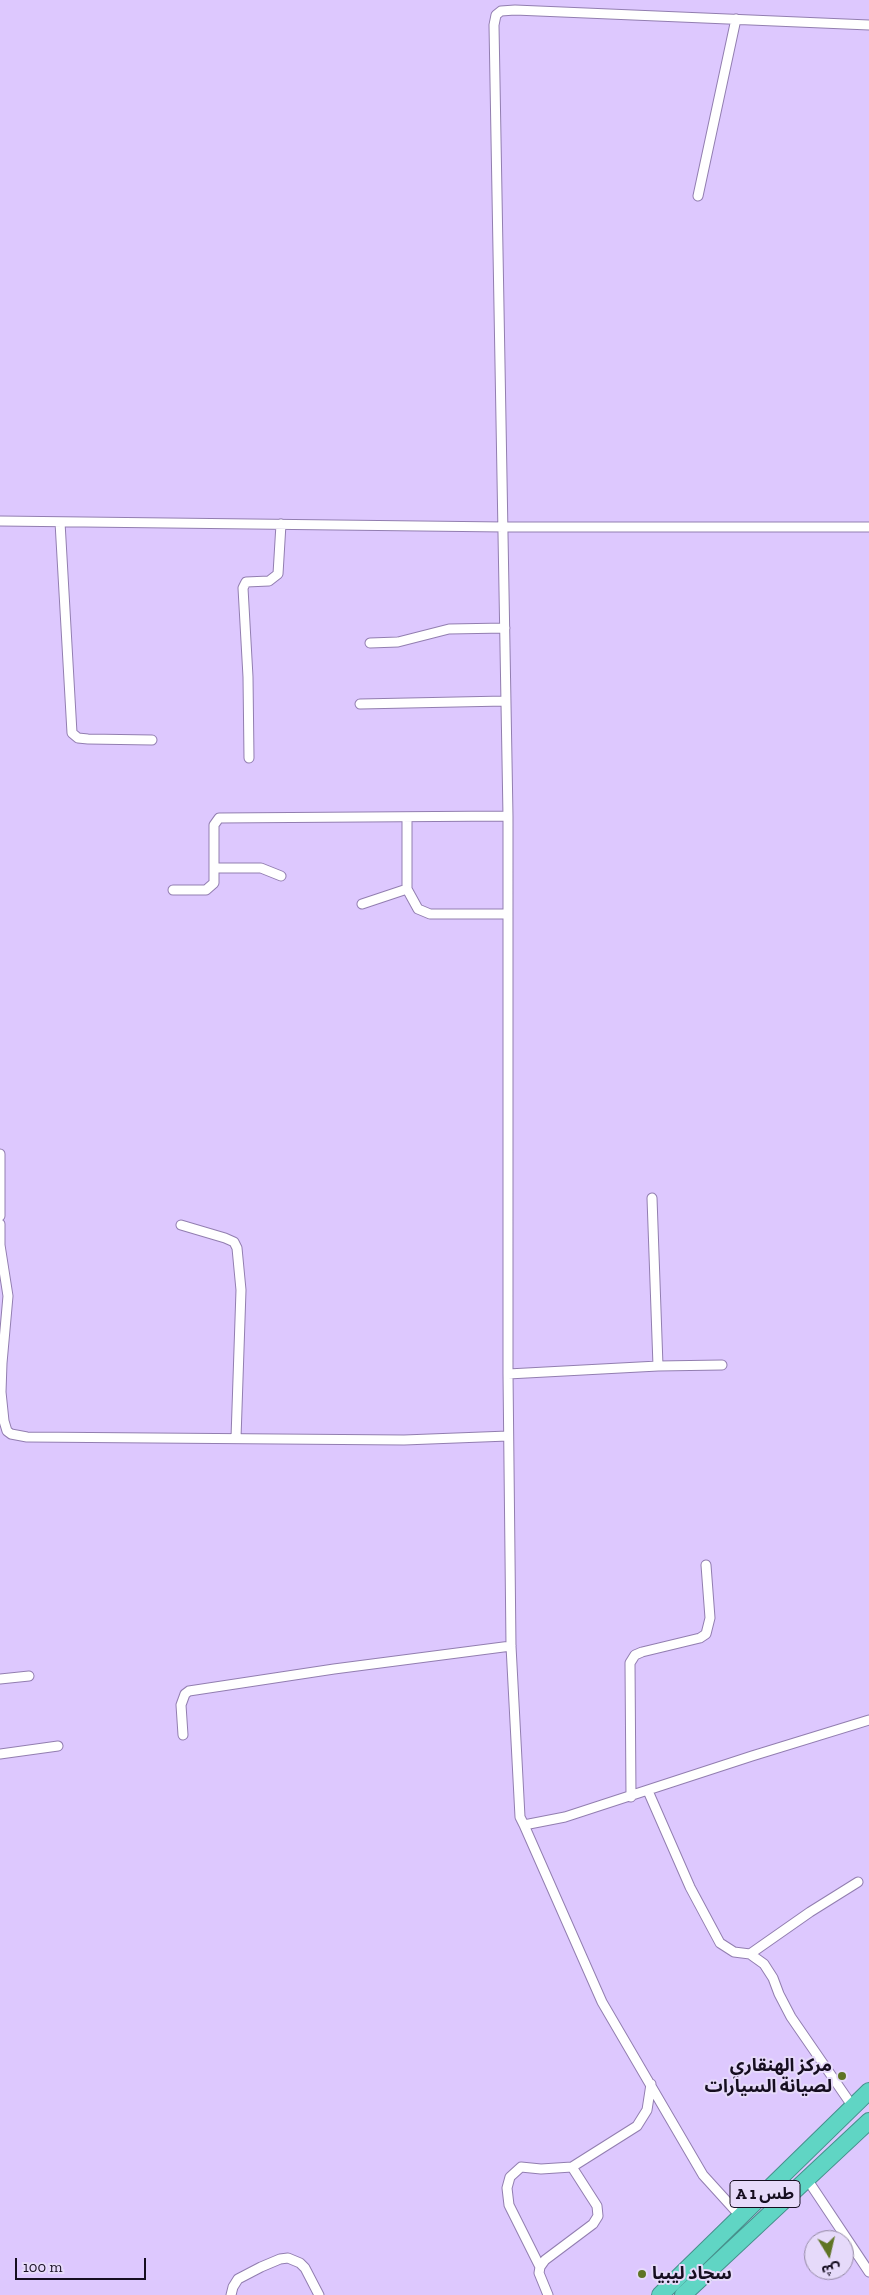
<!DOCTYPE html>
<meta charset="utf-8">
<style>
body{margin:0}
#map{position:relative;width:869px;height:2295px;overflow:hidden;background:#ddc8fe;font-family:"Zilla Slab","Noto Sans Arabic",serif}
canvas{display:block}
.north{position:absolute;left:804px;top:2230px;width:50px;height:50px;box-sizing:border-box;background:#e6dafa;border:1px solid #9388a3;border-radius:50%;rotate:171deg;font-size:14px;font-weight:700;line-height:20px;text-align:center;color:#160e20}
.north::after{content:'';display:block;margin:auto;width:18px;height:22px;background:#5f7424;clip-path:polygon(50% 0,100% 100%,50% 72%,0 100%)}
.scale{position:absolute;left:15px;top:2258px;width:131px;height:22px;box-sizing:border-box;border:2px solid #160e20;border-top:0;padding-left:6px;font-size:15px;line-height:18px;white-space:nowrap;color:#160e20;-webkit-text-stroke:4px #e6dafa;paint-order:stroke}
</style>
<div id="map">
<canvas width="869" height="2295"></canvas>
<div class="north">ش</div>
<div class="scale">100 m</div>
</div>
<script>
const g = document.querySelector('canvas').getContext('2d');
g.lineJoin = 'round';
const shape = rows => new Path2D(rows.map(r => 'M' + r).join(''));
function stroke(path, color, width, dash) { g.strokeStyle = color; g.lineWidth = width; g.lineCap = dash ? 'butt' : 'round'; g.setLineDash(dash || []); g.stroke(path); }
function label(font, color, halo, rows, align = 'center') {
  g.font = font + ' "Zilla Slab","Noto Sans Arabic",serif'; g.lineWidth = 4; g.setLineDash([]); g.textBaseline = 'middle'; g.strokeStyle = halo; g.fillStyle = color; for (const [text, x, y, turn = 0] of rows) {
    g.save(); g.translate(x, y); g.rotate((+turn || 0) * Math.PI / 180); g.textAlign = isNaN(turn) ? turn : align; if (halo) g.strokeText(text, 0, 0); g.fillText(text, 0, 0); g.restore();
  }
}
const street = shape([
 [869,25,515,10,501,11,496,15,494,25,508,816,508,1374,511,1646,520,1817,524,1825,565,1817,752,1756,869,1720],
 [698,196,736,19],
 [0,521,504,527,869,527],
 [60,522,72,733,78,738,88,739,152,740],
 [370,643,398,642,449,629,505,628],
 [360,704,505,701],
 [249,758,248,677,243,588,246,582,269,581,278,574,281,524],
 [407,817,407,889,418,909,430,914,508,914],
 [215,868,261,868,281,876],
 [173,890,206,890,214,883,214,825,219,818,508,816],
 [362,904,407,889],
 [0,1154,0,1216],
 [652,1198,658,1366],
 [0,1224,0,1245,8,1296,2,1363,1,1392,4,1421,7,1431,11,1434,27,1437,404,1440,508,1436],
 [181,1225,225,1238,234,1242,237,1248,241,1290,236,1438],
 [508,1374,658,1366,722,1365],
 [0,1679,29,1676],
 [183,1735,181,1705,185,1694,189,1691,334,1669,511,1646],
 [0,1754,58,1746],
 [648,1791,690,1887,720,1943,734,1952,750,1954,764,1964,773,1978,779,1994,791,2017,853,2107],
 [631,1797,630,1663,635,1655,642,1652,700,1638,706,1634,710,1618,706,1565],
 [524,1825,602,2002,703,2175,742,2218],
 [750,1954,810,1912,858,1882],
 [807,2179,869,2272],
 [540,2267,509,2205,507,2188,510,2177,521,2167,541,2169,572,2167],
 [231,2295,233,2287,238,2279,261,2267,280,2259,288,2258,300,2263,305,2268,319,2295],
 [548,2295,539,2273,540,2267,545,2260,593,2224,598,2216,597,2206,572,2167,637,2126,647,2110,651,2084]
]);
const highway = shape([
 [660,2295,869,2091],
 [683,2295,869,2121]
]);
stroke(street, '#927eb0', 11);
stroke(highway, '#468f8b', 18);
stroke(street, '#fff', 9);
stroke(highway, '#60d5c4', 16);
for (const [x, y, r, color] of [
 [842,2076,5,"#5f7424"],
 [642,2274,5,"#5f7424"]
]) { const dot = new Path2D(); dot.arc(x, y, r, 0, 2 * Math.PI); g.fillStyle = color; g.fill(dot); stroke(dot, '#e6dafa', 2); }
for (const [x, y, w] of [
 [765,2194,70]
]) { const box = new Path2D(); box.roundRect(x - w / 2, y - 13.5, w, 27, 4); g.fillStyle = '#e6dafa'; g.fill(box); stroke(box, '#160e20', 1); }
label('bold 16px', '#160e20', null, [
 ["A 1 طس",765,2194]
]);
label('bold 18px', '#160e20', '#e6dafa', [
 ["مركز الهنقاري",832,2066],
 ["لصيانة السيارات",832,2087],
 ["سجاد ليبيا",652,2274,"left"]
], 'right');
</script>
